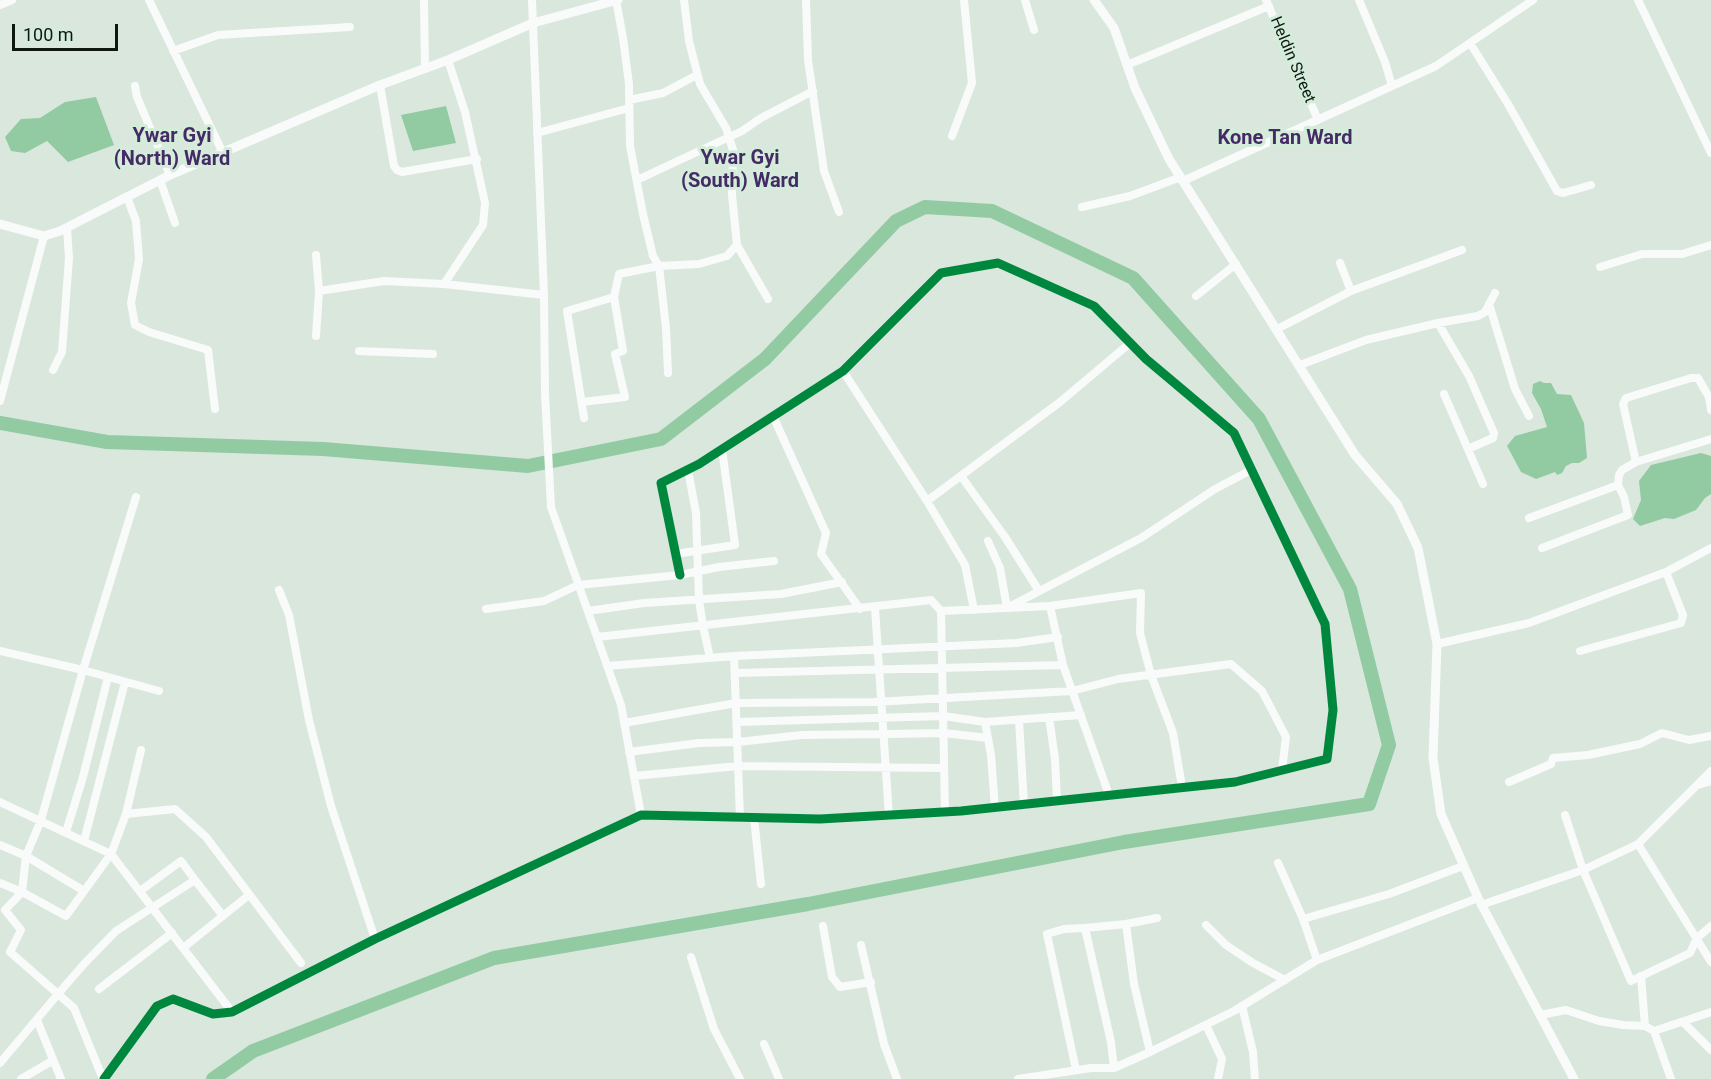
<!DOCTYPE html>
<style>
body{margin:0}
#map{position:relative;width:1711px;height:1079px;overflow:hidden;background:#dae7dd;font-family:Roboto,sans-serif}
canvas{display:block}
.scale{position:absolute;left:12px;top:24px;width:106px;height:27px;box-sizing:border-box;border:3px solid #0f1711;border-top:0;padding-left:8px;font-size:18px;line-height:21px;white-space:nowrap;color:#0f1711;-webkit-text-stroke:4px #d4edda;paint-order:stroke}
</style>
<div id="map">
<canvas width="1711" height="1079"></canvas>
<div class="scale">100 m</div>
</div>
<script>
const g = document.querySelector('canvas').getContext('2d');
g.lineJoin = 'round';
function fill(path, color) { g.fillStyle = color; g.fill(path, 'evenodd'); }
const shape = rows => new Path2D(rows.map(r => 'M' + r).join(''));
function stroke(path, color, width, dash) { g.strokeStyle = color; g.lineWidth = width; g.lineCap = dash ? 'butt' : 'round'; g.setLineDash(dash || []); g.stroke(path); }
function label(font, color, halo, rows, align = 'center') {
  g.font = font + ' Roboto,sans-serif'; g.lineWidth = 6; g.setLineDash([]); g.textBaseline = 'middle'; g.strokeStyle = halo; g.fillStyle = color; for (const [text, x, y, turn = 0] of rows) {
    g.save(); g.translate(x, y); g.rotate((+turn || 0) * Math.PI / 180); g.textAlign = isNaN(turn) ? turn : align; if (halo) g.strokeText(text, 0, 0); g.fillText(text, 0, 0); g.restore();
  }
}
fill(shape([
 [96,97,114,145,68,162,47,141,25,153,11,151,5,137,21,119,40,118,65,102],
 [446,106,456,143,413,151,401,115],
 [1540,381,1544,383,1551,383,1557,394,1571,395,1584,423,1587,458,1579,463,1572,463,1566,466,1562,473,1557,475,1555,472,1536,479,1521,472,1507,446,1515,436,1547,427,1541,409,1532,393,1533,384],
 [1701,453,1711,456,1711,494,1705,498,1696,510,1674,519,1665,518,1640,526,1633,519,1641,500,1639,481,1651,465]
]), '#92cba2');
stroke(shape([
 [0,423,107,442,323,449,528,466,661,439,765,359,896,221,925,207,992,211,1133,278,1259,419,1350,589,1389,745,1369,804,1124,842,808,904,494,958,253,1051,213,1079]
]), '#92cba2', 14);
stroke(shape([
 [149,0,223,153],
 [424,0,425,69],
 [532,0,544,295,545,394,551,507,621,705,641,815],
 [616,0,623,38,629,84,630,146,643,214,653,256,659,266,666,328,668,373],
 [684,0,689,41,700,84,726,128,733,150,732,195,737,245,768,299],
 [806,0,808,60,824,171,839,212],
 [1025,0,1034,30],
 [1266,0,1318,120],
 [1359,0,1385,62,1392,86],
 [1638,0,1711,153],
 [0,5,12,0],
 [1470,43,1508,104,1557,191,1563,193,1591,185],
 [173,51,218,35,350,27],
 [1127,65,1269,6],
 [380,85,394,166,397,170,402,172,477,159],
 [135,86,137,97,170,175],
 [629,100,663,93,697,75],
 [537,133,629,108],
 [952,136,972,83,964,0],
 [160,180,175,223],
 [637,180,742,131,761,118,813,91],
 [1183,181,1436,66,1533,0],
 [127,197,136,221,139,259,131,303,135,325,149,332,208,350,215,409],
 [1082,207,1130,196,1181,177],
 [1600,267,1642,254,1682,254,1711,245],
 [444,284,483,225,485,203,465,112,448,60],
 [319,291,384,281,444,284,544,295],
 [1351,291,1462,250],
 [1196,296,1236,264],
 [1489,304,1515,389,1529,416],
 [1438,323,1469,376,1494,433,1493,438,1468,449],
 [1277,329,1351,291,1340,263],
 [316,336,319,291,316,255],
 [359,351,433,354],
 [1300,365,1366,340,1438,323,1478,316,1485,312,1495,293],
 [53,370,62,352,69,258,67,228],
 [843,371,927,501],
 [1444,394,1483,484],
 [0,401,44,236],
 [582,402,625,397,615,354,623,351,614,297],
 [773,416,826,533,821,554,860,609],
 [584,418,567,311,614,297,619,274,659,266,699,264,727,256,737,245],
 [1636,462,1623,404,1626,398,1691,378,1698,378,1709,397,1711,410],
 [688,470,696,513,699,600,703,626,710,658],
 [961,476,1005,537,1039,591],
 [1529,518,1618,485],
 [988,541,1000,568,1007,608,1141,538,1215,489,1251,470],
 [1542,548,1628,515,1624,497,1618,485,1619,475,1622,470,1636,462,1711,439],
 [675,554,735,545,722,449],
 [279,590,289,615,309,720,331,806,375,939],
 [1050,606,1063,665,1109,795],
 [875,608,889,816],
 [486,609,544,601,578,585,680,575,719,567,774,561],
 [974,610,965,565,927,501,1060,402,1130,343],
 [588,611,644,603,781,594,842,582],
 [941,611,1050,606,1141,593,1140,633,1151,675,1173,733,1182,787],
 [597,637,931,600,941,611,945,812],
 [1437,644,1529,623,1666,572,1711,548],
 [0,651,83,670,159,691],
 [1580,651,1681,623,1683,615,1666,572],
 [734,656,740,818],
 [607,666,734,656,1016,643,1058,637],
 [735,673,1063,665],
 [1049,717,1055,759,1057,801],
 [1019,720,1024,805],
 [737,722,943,716,985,722,1081,715],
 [985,722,991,755,995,808],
 [624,723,736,703,874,702,1072,691,1118,679,1231,664,1262,691,1286,737,1282,770],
 [888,734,944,733,988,738],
 [629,752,699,743,738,742,802,735,884,734],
 [634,776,738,766,944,768],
 [1509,782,1551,764,1553,758,1588,755,1640,744,1662,733,1689,740,1711,736],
 [1698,785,1711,781],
 [0,802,111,854,232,1012],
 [126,814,175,809,206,837,301,963],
 [1565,815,1583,870,1631,981,1690,953,1697,938,1711,926],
 [754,818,761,884],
 [66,832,83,777,108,677],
 [84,841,125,682],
 [1638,844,1711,962],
 [0,845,26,856,84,891],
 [1278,863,1303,919,1317,960],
 [0,883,22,892,66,916,111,854,126,814,141,750],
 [140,891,181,861,195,880],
 [1481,905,1583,870,1638,844,1711,771],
 [1303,919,1389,894,1463,866],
 [1206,925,1226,945,1253,963,1285,980],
 [823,926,832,977,840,987,871,982],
 [1085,928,1126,924],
 [861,945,884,1044,897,1079],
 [183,948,249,895],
 [691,957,714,1029,740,1079],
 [1641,976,1645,1026],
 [99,989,172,933],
 [1242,1006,1253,1052,1255,1079],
 [1540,1015,1566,1010,1599,1021,1623,1025,1645,1026,1654,1031,1711,1012],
 [37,1020,61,1079],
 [1684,1023,1711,1050],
 [1206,1025,1222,1059,1218,1079],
 [1654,1031,1671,1079],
 [764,1044,779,1079],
 [1150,1052,1134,984,1126,924,1157,918],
 [0,1063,58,994,10,952,21,930,5,910,22,892,26,856,41,820,83,670,136,497],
 [1076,1070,1047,934,1064,929,1085,928,1111,1042,1114,1068],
 [21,1079,52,1061],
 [103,1079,74,1008,58,994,84,964,116,931,195,880,223,916],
 [104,1079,157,1006,173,999,213,1014,232,1012,375,939,641,815,820,819,961,811,1235,782,1327,759,1333,710,1325,624,1234,433,1146,359,1094,306,998,263,941,273,843,371,699,464,661,483,680,575],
 [1018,1079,1091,1068,1114,1068,1150,1052,1234,1011,1317,960,1478,898]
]), '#f9fbfa', 8);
stroke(shape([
 [1094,0,1114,28,1135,88,1169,159,1355,455,1397,504,1418,548,1437,644,1433,758,1441,814,1478,898,1574,1079],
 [0,224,44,236,60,231,170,175,380,85,448,60,533,23,618,0]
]), '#f9fbfa', 9);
stroke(shape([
 [104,1079,157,1006,173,999,213,1014,232,1012,375,939,641,815,820,819,961,811,1235,782,1327,759,1333,710,1325,624,1234,433,1146,359,1094,306,998,263,941,273,843,371,699,464,661,483,680,575]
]), '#00873e', 9);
label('16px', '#0f1711', '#d4edda', [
 ["Heldin Street",1292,60,67]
]);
label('bold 20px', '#452b65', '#d4edda', [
 ["Ywar Gyi",172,137],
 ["(North) Ward",172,160],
 ["Kone Tan Ward",1285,139],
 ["Ywar Gyi",740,159],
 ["(South) Ward",740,182]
]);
</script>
